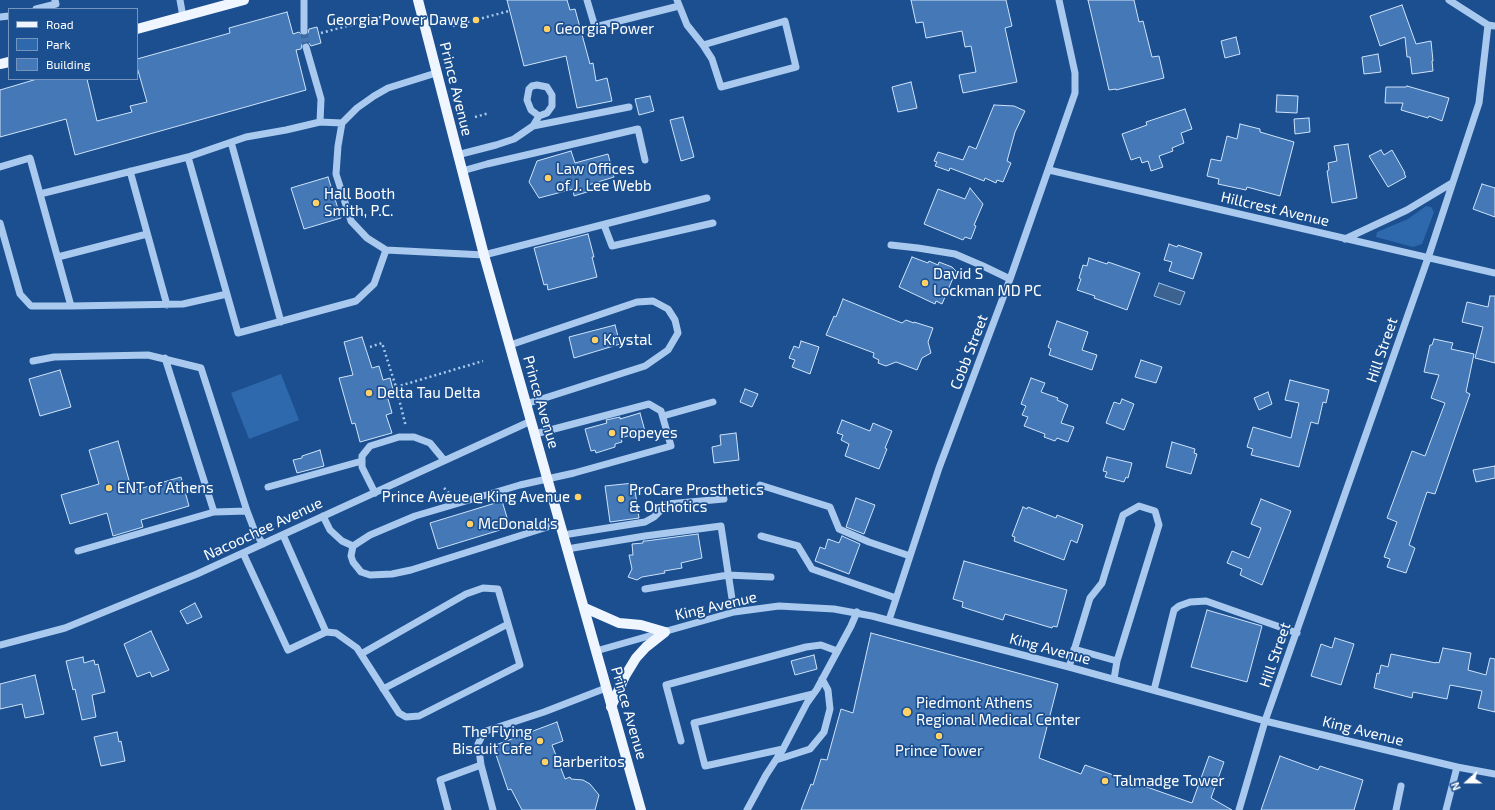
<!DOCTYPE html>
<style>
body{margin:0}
#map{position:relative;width:1495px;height:810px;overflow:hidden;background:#1b4f8f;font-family:"Exo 2",sans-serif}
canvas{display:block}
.legend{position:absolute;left:8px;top:8px;width:130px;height:72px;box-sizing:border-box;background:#1b4f8f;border:1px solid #7695bc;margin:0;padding:5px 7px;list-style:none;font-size:12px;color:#fff}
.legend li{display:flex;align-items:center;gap:8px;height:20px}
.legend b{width:20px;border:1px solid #7695bc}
.north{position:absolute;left:1447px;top:762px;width:40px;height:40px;-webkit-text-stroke:3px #1b4f8f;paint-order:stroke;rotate:249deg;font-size:11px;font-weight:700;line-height:16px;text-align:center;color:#fff}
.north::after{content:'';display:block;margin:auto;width:14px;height:18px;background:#fff;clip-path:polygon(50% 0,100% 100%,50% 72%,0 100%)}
</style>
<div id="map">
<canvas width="1495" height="810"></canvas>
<ul class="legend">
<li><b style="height:5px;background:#f0f6ff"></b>Road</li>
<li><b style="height:11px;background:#2e69ad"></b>Park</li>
<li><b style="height:11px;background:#4478b7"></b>Building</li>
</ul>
<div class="north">N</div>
</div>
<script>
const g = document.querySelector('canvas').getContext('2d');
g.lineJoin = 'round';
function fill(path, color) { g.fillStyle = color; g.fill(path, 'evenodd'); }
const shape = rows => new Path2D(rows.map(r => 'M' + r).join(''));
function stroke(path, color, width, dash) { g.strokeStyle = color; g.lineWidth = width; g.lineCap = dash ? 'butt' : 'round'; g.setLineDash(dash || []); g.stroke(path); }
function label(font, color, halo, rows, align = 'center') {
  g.font = font + ' "Exo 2",sans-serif'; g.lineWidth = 3.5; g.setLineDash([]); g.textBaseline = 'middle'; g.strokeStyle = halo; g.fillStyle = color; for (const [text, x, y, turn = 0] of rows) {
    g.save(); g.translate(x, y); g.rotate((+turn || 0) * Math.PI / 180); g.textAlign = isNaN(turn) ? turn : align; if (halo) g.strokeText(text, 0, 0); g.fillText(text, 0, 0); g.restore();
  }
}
fill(shape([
 [1426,206,1431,207,1434,212,1422,244,1413,247,1376,237,1377,232,1408,219],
 [281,374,299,420,249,439,231,393]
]), '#2e69ad');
const water = shape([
 [1159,283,1185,292,1180,305,1154,296,1159,283]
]);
fill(water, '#3c6290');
stroke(water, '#9cc4f0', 1);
const building = shape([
 [507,0,567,0,570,10,575,9,590,64,593,63,596,81,607,78,612,101,577,108,566,56,524,66,507,0],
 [911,0,1006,0,1012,26,1005,28,1017,82,963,93,959,75,976,72,971,46,965,47,962,31,926,38,923,22,916,23,911,0],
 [1088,0,1134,0,1139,22,1143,21,1152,57,1159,56,1164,78,1116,90,1116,89,1109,90,1088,0],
 [1402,5,1416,44,1431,41,1433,61,1432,61,1433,71,1412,74,1410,57,1407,57,1405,37,1380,46,1370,16,1402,5],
 [287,12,293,34,299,32,302,35,306,35,308,33,309,29,317,27,321,43,311,46,309,43,305,42,302,44,301,49,296,50,306,90,75,155,66,119,0,137,0,90,37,79,87,79,97,121,132,112,130,106,147,102,137,67,137,59,230,33,229,28,287,12],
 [1236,37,1240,54,1225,58,1221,41,1236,37],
 [1378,54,1381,72,1364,74,1362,57,1378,54],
 [911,82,917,108,898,112,892,87,911,82],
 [1407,86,1449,98,1442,121,1429,116,1428,118,1401,110,1403,103,1385,103,1386,87,1406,87,1407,86],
 [1277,95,1298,96,1297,113,1276,112,1277,95],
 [650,96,654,111,639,115,635,99,650,96],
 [994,105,1014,106,1025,111,1015,132,1007,161,1011,163,1003,182,997,180,996,183,985,178,984,181,950,168,949,171,935,166,937,162,934,161,938,152,963,160,969,146,976,149,994,105],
 [1185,109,1192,129,1181,133,1184,143,1172,148,1173,151,1159,156,1163,167,1151,171,1148,161,1142,163,1140,157,1131,160,1122,134,1147,125,1146,122,1185,109],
 [683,117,694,157,681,161,670,120,683,117],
 [1309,118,1310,132,1295,134,1294,119,1309,118],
 [1240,124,1260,129,1260,132,1294,142,1280,196,1247,187,1246,190,1218,184,1219,179,1207,176,1211,159,1221,161,1227,136,1237,139,1240,124],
 [1348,144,1357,198,1332,203,1327,171,1329,170,1328,163,1337,161,1334,146,1348,144],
 [1381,150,1384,155,1392,150,1405,173,1404,173,1406,177,1388,187,1369,156,1381,150],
 [571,151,575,163,608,154,614,177,588,185,590,191,574,196,573,189,539,198,529,182,537,161,571,151],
 [328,177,341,218,304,229,291,188,328,177],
 [1482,184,1495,188,1495,217,1473,209,1482,184],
 [970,188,983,204,974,225,976,226,971,239,965,237,963,240,924,224,938,189,965,199,970,188],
 [588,234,594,257,592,257,597,277,548,290,547,284,544,285,534,248,588,234],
 [1169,244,1177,247,1178,245,1202,253,1193,279,1169,271,1172,262,1164,260,1169,244],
 [912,257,928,263,929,261,938,265,939,262,952,267,956,271,942,304,936,301,935,304,899,287,912,257],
 [1089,258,1107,264,1108,262,1140,273,1127,310,1094,298,1095,296,1077,290,1081,279,1079,278,1083,265,1087,266,1089,258],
 [1490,296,1495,296,1495,363,1475,358,1483,327,1462,322,1467,302,1488,307,1490,296],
 [843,299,902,323,906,320,914,323,914,322,933,328,928,342,931,353,922,358,917,370,896,362,886,366,878,363,879,360,873,357,874,353,826,335,834,316,836,317,843,299],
 [1057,321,1088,332,1082,350,1097,355,1092,370,1049,355,1051,349,1048,347,1057,321],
 [615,325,620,344,574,358,569,337,615,325],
 [362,337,372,368,379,366,383,380,390,378,395,397,388,399,392,413,386,415,392,433,360,442,355,423,352,424,339,378,353,375,344,342,362,337],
 [1434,339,1453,343,1451,349,1474,354,1466,392,1470,394,1435,494,1427,492,1409,545,1415,548,1406,573,1387,567,1390,559,1384,557,1397,522,1387,518,1412,451,1425,456,1445,403,1431,398,1439,375,1424,372,1430,345,1432,345,1434,339],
 [801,341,819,347,810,374,792,367,795,360,789,358,794,346,799,348,801,341],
 [1141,360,1162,367,1156,383,1135,377,1141,360],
 [60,370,71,407,40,416,29,379,60,370],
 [1031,378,1045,383,1041,392,1058,398,1057,400,1068,405,1061,423,1074,427,1068,442,1057,438,1055,441,1044,437,1045,434,1024,426,1028,417,1022,415,1026,406,1021,404,1031,378],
 [1290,380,1329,390,1326,403,1323,402,1318,424,1311,422,1299,467,1251,455,1253,449,1247,447,1253,427,1291,438,1299,403,1285,400,1290,380],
 [745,389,758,394,752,407,740,402,745,389],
 [1268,392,1272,404,1259,410,1254,398,1268,392],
 [1122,399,1134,404,1124,430,1106,423,1114,402,1120,404,1122,399],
 [640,413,645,431,621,438,622,442,615,444,615,447,596,453,595,450,591,451,585,429,607,423,606,420,620,417,620,419,640,413],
 [842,420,870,431,873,423,892,431,885,448,887,449,879,469,845,456,849,444,841,440,843,435,837,433,842,420],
 [736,433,739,460,714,463,712,447,721,445,720,435,736,433],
 [118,441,132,491,181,477,189,506,141,520,143,527,113,536,107,513,70,524,61,495,99,484,89,450,118,441],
 [1172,442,1195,449,1194,453,1197,454,1191,474,1166,467,1172,442],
 [320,450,324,466,297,473,293,460,302,458,302,456,320,450],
 [1107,457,1132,463,1128,478,1126,477,1124,482,1105,477,1107,472,1103,471,1107,457],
 [1495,466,1495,478,1476,482,1473,470,1495,466],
 [634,483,639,518,610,522,605,486,634,483],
 [856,498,875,505,864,534,846,527,856,498],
 [1261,499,1291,511,1262,585,1240,575,1242,569,1227,563,1232,551,1249,558,1261,528,1251,524,1261,499],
 [502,501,510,527,438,549,430,523,502,501],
 [1023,507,1027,509,1028,507,1056,518,1057,515,1083,525,1077,543,1071,540,1064,560,1014,541,1015,537,1012,536,1023,507],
 [698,534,702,558,681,563,682,568,664,571,665,573,642,577,637,580,628,577,632,569,629,555,633,555,632,544,643,543,643,541,646,541,698,534],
 [842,536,860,544,849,574,815,561,820,547,825,549,828,539,839,543,842,536],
 [964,561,1067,590,1057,627,1053,626,1052,628,1005,614,1003,620,962,607,963,602,953,599,964,561],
 [195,603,202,617,187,624,180,611,195,603],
 [1207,610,1262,626,1247,682,1191,667,1207,610],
 [151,631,169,670,152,677,150,672,137,677,124,644,151,631],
 [871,633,1058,684,1039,758,1081,774,1085,765,1192,803,1209,756,1224,762,1211,798,1232,810,801,810,811,784,813,785,821,759,827,760,841,709,853,713,871,633],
 [1335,638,1354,644,1341,685,1311,676,1321,644,1332,648,1335,638],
 [1443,648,1471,653,1468,670,1486,675,1490,658,1495,659,1495,712,1478,708,1482,691,1450,685,1447,699,1413,692,1412,698,1374,688,1377,673,1379,674,1381,665,1388,667,1391,654,1436,663,1436,662,1439,663,1443,648],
 [814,655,817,669,795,675,791,661,814,655],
 [83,657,84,663,94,660,95,665,98,664,105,692,92,695,96,717,82,720,75,689,73,690,66,661,83,657],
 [35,675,44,714,25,718,22,704,0,709,0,684,35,675],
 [557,722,563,741,552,745,565,779,570,777,571,779,583,780,590,784,599,795,595,810,522,810,511,789,508,790,493,746,557,722],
 [117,732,119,742,121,741,125,761,101,766,94,737,117,732],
 [1280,756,1318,770,1320,766,1363,780,1354,810,1261,810,1280,756]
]);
fill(building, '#4478b7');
stroke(building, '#cfe3fa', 1);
stroke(shape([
 [304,31,306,47]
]), '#3d69a0', 7, [7, 3.5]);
stroke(shape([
 [453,26,509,11],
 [321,33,388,15],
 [475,117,489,113],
 [370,347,382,343,396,387,406,427],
 [396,387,483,361],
 [444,488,451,495]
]), '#a9c9ee', 2.5, [2, 3]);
stroke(shape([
 [180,0,183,17],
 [304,0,304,31],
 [587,0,595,27,679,6],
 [677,0,687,25,703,45,712,59,721,87,796,67,785,21,703,45],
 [1449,0,1488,25,1495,26],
 [36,9,56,4,55,0],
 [0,17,9,16],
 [306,47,321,99,320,122],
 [436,73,388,88,374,96,357,108,342,123,338,146,336,174,351,221,367,238,386,250,484,255,707,198],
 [342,123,320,122,286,130,246,137,188,157,238,333,356,301,374,284,386,250],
 [533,126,629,107],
 [231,142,281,322],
 [457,155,496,145,514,139,533,126,539,116,547,113,552,106,552,95,547,87,537,85,532,86,529,89,527,100,531,110,539,116],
 [0,167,30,158,71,306,31,306,20,294,0,223],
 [1049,170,1495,273],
 [130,171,167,305],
 [462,171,487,164,638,129,645,160],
 [40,194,188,157],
 [604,225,612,246,713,223],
 [1345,239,1407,210,1452,183],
 [891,245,918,248,955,254,983,266,1010,279],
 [58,257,147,234],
 [71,306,183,304,227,294],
 [510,345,637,302,653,301,668,309,675,320,678,333,668,350,645,366,526,404],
 [165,358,214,512],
 [33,361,54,357,148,355,201,368,247,511,255,532,263,544],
 [663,416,713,402],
 [535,434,649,404,661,411,671,446,574,473,520,485,415,516,370,535,353,546,351,556,353,562,361,572,370,575,392,574,411,570,560,523],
 [760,485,830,507,839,529,869,542,910,556],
 [268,487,362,461],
 [375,493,362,467,362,456,370,446,399,437,414,437,430,443,444,460],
 [323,516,330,530,342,541,353,546],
 [283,535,326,632],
 [563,535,645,522,654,517,667,504,724,499],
 [761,536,798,546,812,569,896,598],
 [567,549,645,536,721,526,734,612],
 [78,551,214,512,247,511],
 [243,553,288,650,326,632,336,633,357,648,399,713,406,717,419,716,520,665,498,589,483,588,466,594,361,654],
 [645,589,728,575,771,577],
 [889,620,939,468,1010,279,1075,93,1075,73,1059,0],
 [0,645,65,628,197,574,531,421],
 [1074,649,1117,661],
 [596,651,734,612,779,606,834,609,872,616,1069,667,1265,721,1457,767,1495,774],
 [1069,667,1090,598,1102,583,1123,515,1139,506,1155,511,1159,525,1117,661,1114,679],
 [383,689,508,624],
 [1154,690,1174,610,1179,606,1190,602,1206,601,1297,633],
 [681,741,666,685,806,647,821,645,837,651],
 [783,749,705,766,694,723,813,694],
 [776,760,810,749,824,732,830,709,828,690,822,679],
 [448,810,440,780,481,765],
 [493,810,481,765,479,750,478,744,482,736,486,731,544,712,606,688],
 [747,810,766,775,783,749,807,703,817,689,851,626,857,612],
 [1239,810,1265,721,1428,258,1479,103,1488,25],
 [1396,810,1401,786],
 [1446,810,1457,767]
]), '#a9c9ee', 7);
stroke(shape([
 [418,0,484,255,641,810],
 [137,29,244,0],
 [0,64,9,62],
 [585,608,619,623,641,625,665,632],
 [611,707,625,676,636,658,646,647,665,632]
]), '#f0f6ff', 10);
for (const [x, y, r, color] of [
 [476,20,4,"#ffd166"],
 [547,29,4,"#ffd166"],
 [548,178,4,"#ffd166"],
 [316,203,4,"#ffd166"],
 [925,283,4,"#ffd166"],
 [595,340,4,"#ffd166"],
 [369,393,4,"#ffd166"],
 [612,433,4,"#ffd166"],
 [109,488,4,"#ffd166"],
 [578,497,4,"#ffd166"],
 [621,499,4,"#ffd166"],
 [470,524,4,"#ffd166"],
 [907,712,5,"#ffd166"],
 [939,736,4,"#ffd166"],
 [540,741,4,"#ffd166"],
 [545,762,4,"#ffd166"],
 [1105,781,4,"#ffd166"]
]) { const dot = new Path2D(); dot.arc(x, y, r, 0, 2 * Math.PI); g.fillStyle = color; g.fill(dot); stroke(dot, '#1b4f8f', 1.5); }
label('15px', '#fff', '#1b4f8f', [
 ["Georgia Power Dawg",468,20,"right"],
 ["Georgia Power",555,29],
 ["Law Offices",556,169],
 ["of J. Lee Webb",556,186],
 ["Hall Booth",324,194],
 ["Smith, P.C.",324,211],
 ["David S",933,274],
 ["Lockman MD PC",933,291],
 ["Krystal",603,340],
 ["Delta Tau Delta",377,393],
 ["Popeyes",620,433],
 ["ENT of Athens",117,488],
 ["ProCare Prosthetics",629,490],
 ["& Orthotics",629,507],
 ["Prince Aveue @ King Avenue",570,497,"right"],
 ["McDonald's",478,524],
 ["Piedmont Athens",916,703],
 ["Regional Medical Center",916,720],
 ["The Flying",532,732,"right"],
 ["Biscuit Cafe",532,749,"right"],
 ["Prince Tower",939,751,"center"],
 ["Barberitos",553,762],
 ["Talmadge Tower",1113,781]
], 'left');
label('15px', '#fff', '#1b4f8f', [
 ["Prince Avenue",456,89,76],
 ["Hillcrest Avenue",1275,209,13],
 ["Hill Street",1382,350,-71],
 ["Cobb Street",969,352,-69],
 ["Prince Avenue",541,402,74],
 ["Nacoochee Avenue",263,529,-25],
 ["King Avenue",716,606,-13],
 ["King Avenue",1050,649,15],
 ["Hill Street",1275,655,-71],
 ["Prince Avenue",629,713,74],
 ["King Avenue",1363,731,14]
]);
</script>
